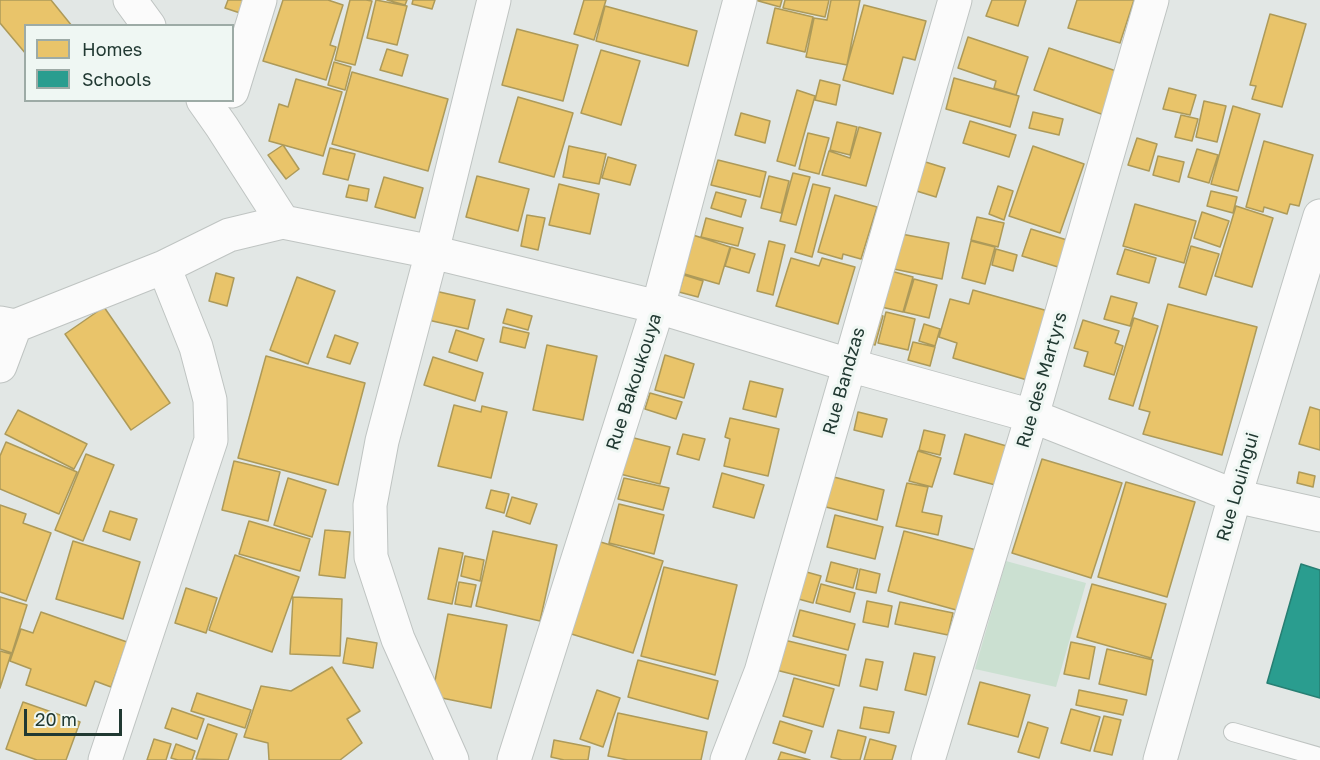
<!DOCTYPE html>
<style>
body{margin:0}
#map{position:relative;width:1320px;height:760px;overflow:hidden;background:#e2e7e5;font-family:"Golos Text",sans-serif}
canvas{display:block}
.legend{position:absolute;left:24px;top:24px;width:210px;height:78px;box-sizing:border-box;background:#eff7f3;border:2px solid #9daba6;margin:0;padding:8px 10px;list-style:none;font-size:18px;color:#213932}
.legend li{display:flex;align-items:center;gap:12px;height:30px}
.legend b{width:30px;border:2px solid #9daba6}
.scale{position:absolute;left:24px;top:709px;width:98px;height:27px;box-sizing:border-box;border:3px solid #213932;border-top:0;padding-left:8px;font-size:18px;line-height:21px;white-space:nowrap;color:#213932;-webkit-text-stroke:4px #eff7f3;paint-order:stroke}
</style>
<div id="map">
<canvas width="1320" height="760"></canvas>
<ul class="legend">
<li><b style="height:16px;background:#e9c46a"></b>Homes</li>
<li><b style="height:16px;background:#2a9d8f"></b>Schools</li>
</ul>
<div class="scale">20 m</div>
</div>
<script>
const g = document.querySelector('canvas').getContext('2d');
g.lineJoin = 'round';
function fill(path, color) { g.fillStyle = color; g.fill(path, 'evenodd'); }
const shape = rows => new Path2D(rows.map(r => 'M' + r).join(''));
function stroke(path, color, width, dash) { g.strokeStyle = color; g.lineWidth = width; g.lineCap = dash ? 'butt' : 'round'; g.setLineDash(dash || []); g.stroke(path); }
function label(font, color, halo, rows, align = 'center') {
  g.font = font + ' "Golos Text",sans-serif'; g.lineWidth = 6; g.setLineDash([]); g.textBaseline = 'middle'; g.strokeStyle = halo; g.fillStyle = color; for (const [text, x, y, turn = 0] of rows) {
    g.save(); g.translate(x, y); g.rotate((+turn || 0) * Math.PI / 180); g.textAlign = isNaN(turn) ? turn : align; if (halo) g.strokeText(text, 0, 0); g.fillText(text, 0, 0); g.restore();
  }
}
fill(shape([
 [1006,561,1086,583,1056,687,975,669]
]), '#cbe0d1');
const homes = shape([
 [0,0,51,0,72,26,26,26,26,54,0,23,0,0],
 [228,0,248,0,243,14,225,8,228,0],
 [283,0,328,0,343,5,330,45,336,47,326,80,263,61,283,0],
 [350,0,366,0,372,1,355,65,335,60,350,0],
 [376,0,407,6,397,45,367,38,376,0],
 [387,0,407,0,405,5,387,0],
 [413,0,435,0,432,9,412,4,413,0],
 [584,0,606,0,594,40,574,34,584,0],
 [755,0,782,0,780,7,755,0],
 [785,0,829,0,825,17,783,8,785,0],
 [831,0,860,0,847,65,806,57,814,18,827,20,831,0],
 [992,0,1026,0,1018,26,986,16,992,0],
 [1077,0,1134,0,1120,43,1068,28,1077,0],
 [864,5,926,21,915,60,903,57,893,94,843,80,864,5],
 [605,6,697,31,688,66,596,41,605,6],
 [775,8,813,17,805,52,767,43,775,8],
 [1270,14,1306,24,1282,107,1252,99,1256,86,1250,85,1270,14],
 [517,29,578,45,563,101,502,85,517,29],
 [968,37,1028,57,1016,95,994,88,996,81,958,68,968,37],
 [1049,48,1119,72,1104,115,1034,90,1049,48],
 [387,49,408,55,402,76,380,70,387,49],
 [601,50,640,61,621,125,581,113,601,50],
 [334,62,351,67,345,90,328,85,334,62],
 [352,72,448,99,428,171,332,144,352,72],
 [954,78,1019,96,1010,127,946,109,954,78],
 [296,79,342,92,323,156,269,141,279,104,288,107,296,79],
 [820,80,840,85,836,105,815,100,820,80],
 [1169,88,1196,95,1190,115,1163,109,1169,88],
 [797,90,815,96,795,166,777,161,797,90],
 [518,97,573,113,554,177,499,162,518,97],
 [1204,101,1226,106,1217,142,1196,137,1204,101],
 [1233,106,1260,114,1238,191,1211,184,1233,106],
 [1033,112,1063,119,1059,135,1029,128,1033,112],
 [741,113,770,121,765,143,735,135,741,113],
 [1181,115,1198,119,1192,141,1175,137,1181,115],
 [970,121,1016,135,1009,157,963,143,970,121],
 [837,122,857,127,850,155,830,150,837,122],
 [859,127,881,133,866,186,822,175,829,151,850,158,859,127],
 [808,133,829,138,819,174,799,169,808,133],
 [1137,138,1157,144,1149,171,1128,165,1137,138],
 [1264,141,1313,155,1299,206,1290,204,1287,214,1264,207,1263,212,1246,207,1264,141],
 [283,145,299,169,286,179,268,155,283,145],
 [569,146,606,154,599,184,563,177,569,146],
 [1033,146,1084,164,1060,233,1009,216,1033,146],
 [330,148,355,154,348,180,323,174,330,148],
 [1197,149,1218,155,1209,183,1188,177,1197,149],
 [1158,156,1184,162,1179,182,1153,175,1158,156],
 [608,157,636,165,630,185,602,178,608,157],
 [718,160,766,172,760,197,711,185,718,160],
 [919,160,945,168,936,197,910,189,919,160],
 [793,173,810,177,796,225,780,221,793,173],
 [477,176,529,189,518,231,466,217,477,176],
 [769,176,789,181,781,213,761,208,769,176],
 [384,177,423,188,415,218,375,207,384,177],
 [559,184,599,194,590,234,549,225,559,184],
 [813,184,830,188,812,257,795,252,813,184],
 [349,185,369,189,367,201,346,197,349,185],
 [998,186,1013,191,1004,220,989,214,998,186],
 [1211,191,1237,197,1233,213,1207,206,1211,191],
 [716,192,746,200,741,217,711,208,716,192],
 [835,195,877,207,861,259,843,254,842,259,818,252,835,195],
 [1135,204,1196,221,1184,263,1123,246,1135,204],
 [1236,206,1273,218,1252,287,1215,276,1236,206],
 [1202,212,1229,221,1220,247,1194,238,1202,212],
 [527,215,545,218,538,250,521,246,527,215],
 [977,217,1004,223,998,247,971,240,977,217],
 [706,218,743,228,738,246,701,237,706,218],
 [1031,229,1067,240,1058,267,1022,256,1031,229],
 [896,233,949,243,942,279,889,268,896,233],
 [693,235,730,247,719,284,681,273,693,235],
 [769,241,785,245,773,295,757,291,769,241],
 [971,241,995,247,985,284,962,278,971,241],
 [1191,246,1219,254,1206,295,1179,287,1191,246],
 [731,247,755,254,749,273,725,266,731,247],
 [996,249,1017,255,1013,271,992,265,996,249],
 [1125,249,1156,258,1149,283,1117,274,1125,249],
 [791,258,819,266,822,258,855,267,838,324,776,306,791,258],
 [887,270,913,277,903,312,877,306,887,270],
 [216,273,234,278,227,306,209,301,216,273],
 [684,275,703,281,698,297,679,292,684,275],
 [297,277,335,291,308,364,270,350,297,277],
 [914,279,937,285,929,318,904,312,914,279],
 [973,290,1048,311,1027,380,953,358,957,343,939,337,950,299,969,304,973,290],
 [435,291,475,300,468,329,428,320,435,291],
 [1111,296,1137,303,1130,326,1104,319,1111,296],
 [1168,304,1257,327,1222,455,1143,434,1150,412,1139,409,1168,304],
 [104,307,170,403,131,430,65,334,104,307],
 [507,309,532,316,528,330,503,323,507,309],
 [886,312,915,319,908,350,878,343,886,312],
 [870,313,883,316,875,345,863,341,870,313],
 [1134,318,1158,326,1133,406,1109,399,1134,318],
 [1083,320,1119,331,1115,343,1123,346,1114,375,1084,366,1088,352,1074,348,1083,320],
 [924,324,940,329,935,346,919,341,924,324],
 [503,327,529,333,525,348,500,342,503,327],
 [456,330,484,339,477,361,449,352,456,330],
 [335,335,358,343,350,364,327,357,335,335],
 [913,342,935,347,930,366,908,360,913,342],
 [547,345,597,356,583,420,533,410,547,345],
 [665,355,694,364,684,398,655,390,665,355],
 [266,356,365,383,338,485,238,458,266,356],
 [433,357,483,373,475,401,424,385,433,357],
 [750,381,783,389,776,417,743,409,750,381],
 [650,393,682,402,676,419,645,409,650,393],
 [454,405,481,412,482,406,507,412,491,478,438,466,454,405],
 [1310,407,1320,410,1320,450,1299,444,1310,407],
 [18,410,87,444,74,469,5,434,18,410],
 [858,412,887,419,882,437,854,430,858,412],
 [730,418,779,429,768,476,724,466,730,439,725,437,730,418],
 [924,430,945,435,940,455,919,450,924,430],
 [683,434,705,439,699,460,677,454,683,434],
 [965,434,1010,447,999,486,954,474,965,434],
 [630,437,670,447,660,484,620,474,630,437],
 [6,442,77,472,59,514,0,489,0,456,6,442],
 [918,451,941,458,932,487,909,481,918,451],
 [86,454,114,465,83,541,55,530,86,454],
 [1042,459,1122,483,1091,578,1012,553,1042,459],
 [234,461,280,472,268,521,222,510,234,461],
 [1299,472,1315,476,1313,487,1297,483,1299,472],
 [722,473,764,485,754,518,713,507,722,473],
 [830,476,884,490,877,520,822,506,830,476],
 [288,478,326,490,312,537,274,525,288,478],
 [624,478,669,488,663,510,618,499,624,478],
 [1126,482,1195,502,1167,597,1098,577,1126,482],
 [907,483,928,487,922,512,942,516,938,535,896,526,907,483],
 [491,490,509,494,504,513,486,508,491,490],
 [512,497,537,504,530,524,506,516,512,497],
 [619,504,664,515,654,554,609,543,619,504],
 [0,505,26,514,23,523,51,533,26,601,0,592,0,505],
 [110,511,137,519,130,540,103,531,110,511],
 [835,515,883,527,875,559,827,547,835,515],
 [249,521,310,539,300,571,239,554,249,521],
 [325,530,350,532,345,578,319,575,325,530],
 [493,531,557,545,540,621,476,606,493,531],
 [904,531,984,552,967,613,888,591,904,531],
 [594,540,663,561,633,653,565,632,594,540],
 [73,541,140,562,123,619,56,599,73,541],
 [439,548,463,553,452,604,428,599,439,548],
 [235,555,299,577,272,652,209,630,235,555],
 [465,556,484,560,480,581,461,576,465,556],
 [831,562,858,569,853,588,826,581,831,562],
 [664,567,737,585,715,675,641,656,664,567],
 [792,568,821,576,813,603,784,595,792,568],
 [860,569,880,574,876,593,856,589,860,569],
 [459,582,476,585,471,607,455,604,459,582],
 [821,584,855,593,850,612,816,603,821,584],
 [1092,584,1166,604,1151,658,1077,637,1092,584],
 [186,588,217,598,206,633,175,623,186,588],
 [0,597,27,605,12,653,0,649,0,597],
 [293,597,342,599,340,656,290,654,293,597],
 [867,601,892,606,888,627,863,622,867,601],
 [900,602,953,613,948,635,895,624,900,602],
 [800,610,855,624,848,650,793,636,800,610],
 [41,612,127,642,111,687,95,681,86,706,26,685,31,669,10,661,21,629,33,633,41,612],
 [448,614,507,625,491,708,432,696,448,614],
 [347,638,377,643,373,668,343,663,347,638],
 [780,639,846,655,839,686,772,669,780,639],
 [1071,642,1095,647,1089,679,1064,674,1071,642],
 [1107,649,1153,660,1146,695,1099,684,1107,649],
 [0,651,11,654,0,688,0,651],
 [914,653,935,657,926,695,905,690,914,653],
 [866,659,883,662,877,690,860,686,866,659],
 [638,660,718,681,708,719,628,697,638,660],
 [332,667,360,711,347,719,362,743,340,760,269,760,268,743,244,737,261,686,291,691,332,667],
 [794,678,834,689,823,727,783,716,794,678],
 [980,682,1030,695,1018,737,968,724,980,682],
 [597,690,620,698,603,747,580,739,597,690],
 [1079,690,1127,700,1123,715,1076,705,1079,690],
 [197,693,251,710,245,728,191,711,197,693],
 [23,702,80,722,66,760,37,760,6,749,23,702],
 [864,707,894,712,889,733,860,728,864,707],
 [172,708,204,719,197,739,165,728,172,708],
 [1071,709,1100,717,1090,751,1061,743,1071,709],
 [618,713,707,732,701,760,628,760,608,756,618,713],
 [1104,716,1121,720,1112,755,1094,751,1104,716],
 [780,721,812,731,805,753,773,743,780,721],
 [1028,722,1048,728,1039,758,1018,752,1028,722],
 [208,724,237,734,228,760,196,759,208,724],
 [838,730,866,737,860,760,842,760,831,757,838,730],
 [154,739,171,744,166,760,147,760,154,739],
 [870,739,896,746,892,760,864,760,870,739],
 [554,740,590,747,588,760,564,760,551,757,554,740],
 [176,744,195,751,192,760,178,760,171,758,176,744],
 [781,752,810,760,778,760,781,752]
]);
fill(homes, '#e9c46a');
stroke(homes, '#ad9a59', 1.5);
const schools = shape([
 [1301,564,1320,570,1320,698,1267,683,1301,564]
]);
fill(schools, '#2a9d8f');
stroke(schools, '#277f73', 1.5);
const service = shape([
 [1233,732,1320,757]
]);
const minor = shape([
 [130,0,149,26],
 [232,91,260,0],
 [203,100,222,127,283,222],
 [0,323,15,326,164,267,229,235,283,222,432,252,658,307,849,365,1032,416,1235,496,1320,515],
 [0,366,15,326],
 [105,760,211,440,210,400,196,347,164,267],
 [452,760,398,639,371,557,370,505,382,441,432,252,494,0],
 [514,760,658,307,740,0],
 [727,760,761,672,955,0],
 [928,760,1032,416,1152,0],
 [1160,760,1235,496,1320,216]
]);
stroke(service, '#bfc4c2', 20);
stroke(minor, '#bfc4c2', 35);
stroke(service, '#fbfbfb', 18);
stroke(minor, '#fbfbfb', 33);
label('18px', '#213932', '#eff7f3', [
 ["Rue des Martyrs",1042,380,-74],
 ["Rue Bandzas",844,381,-74],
 ["Rue Bakoukouya",634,382,-72],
 ["Rue Louingui",1238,487,-74]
]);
</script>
